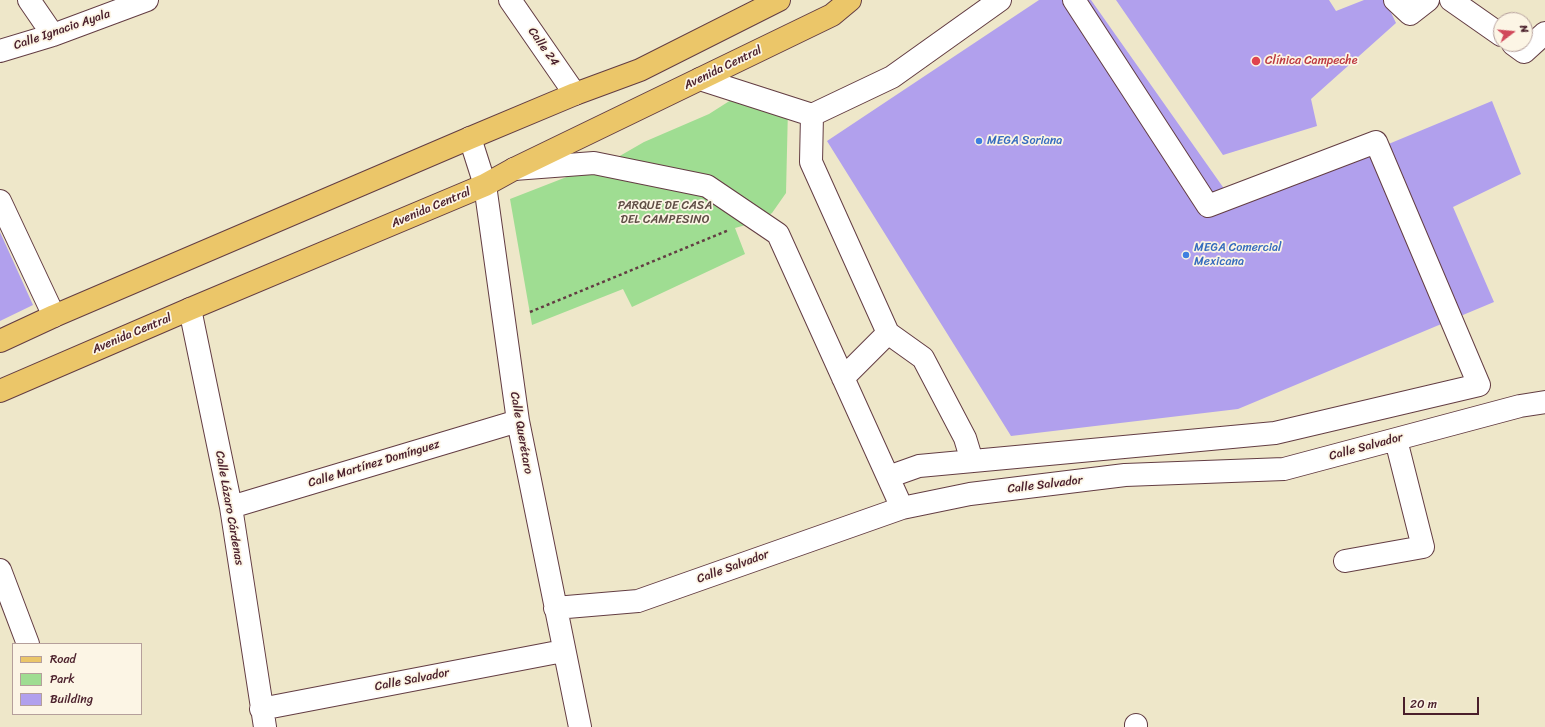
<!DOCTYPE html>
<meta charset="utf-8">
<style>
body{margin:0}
#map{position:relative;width:1545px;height:727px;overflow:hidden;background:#eee7c9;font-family:Sriracha,sans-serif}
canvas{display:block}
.legend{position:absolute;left:12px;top:643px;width:130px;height:72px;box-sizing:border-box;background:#fcf5e5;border:1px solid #b59f9b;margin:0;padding:5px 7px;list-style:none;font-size:12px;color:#4a1f2b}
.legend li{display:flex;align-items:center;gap:8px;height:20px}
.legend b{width:20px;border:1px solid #b59f9b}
.north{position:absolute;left:1493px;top:12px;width:40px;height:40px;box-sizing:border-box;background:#fcf5e5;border:1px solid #b59f9b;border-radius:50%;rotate:74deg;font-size:11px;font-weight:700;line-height:16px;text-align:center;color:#4a1f2b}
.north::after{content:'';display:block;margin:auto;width:14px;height:18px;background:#d1495b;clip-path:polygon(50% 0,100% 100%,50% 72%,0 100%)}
.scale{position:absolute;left:1403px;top:697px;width:76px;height:18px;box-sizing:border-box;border:2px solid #4a1f2b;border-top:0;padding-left:5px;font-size:12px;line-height:14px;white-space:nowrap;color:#4a1f2b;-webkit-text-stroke:3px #fcf5e5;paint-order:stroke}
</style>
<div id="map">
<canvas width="1545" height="727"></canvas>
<ul class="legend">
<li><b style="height:5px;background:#ebc669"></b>Road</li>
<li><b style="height:11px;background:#9fdd92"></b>Park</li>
<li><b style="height:11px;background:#b1a0ed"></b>Building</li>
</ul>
<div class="north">N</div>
<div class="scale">20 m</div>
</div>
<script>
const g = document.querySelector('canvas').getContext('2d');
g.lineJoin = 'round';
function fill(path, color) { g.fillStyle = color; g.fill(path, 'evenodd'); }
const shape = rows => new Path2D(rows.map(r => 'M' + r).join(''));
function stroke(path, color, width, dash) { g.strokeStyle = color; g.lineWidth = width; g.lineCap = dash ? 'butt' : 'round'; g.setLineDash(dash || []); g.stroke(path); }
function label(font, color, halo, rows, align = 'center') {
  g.font = font + ' Sriracha,sans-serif'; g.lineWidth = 3.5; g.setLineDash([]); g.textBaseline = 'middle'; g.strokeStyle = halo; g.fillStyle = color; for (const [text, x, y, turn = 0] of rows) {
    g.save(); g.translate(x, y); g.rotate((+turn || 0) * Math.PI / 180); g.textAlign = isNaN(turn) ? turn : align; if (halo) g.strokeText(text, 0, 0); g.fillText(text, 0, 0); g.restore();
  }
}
fill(shape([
 [742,93,788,108,786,193,772,213,760,221,735,228,745,254,632,307,623,289,532,325,510,199,618,157,644,142,709,114]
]), '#9fdd92');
fill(shape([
 [1039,0,1091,0,1237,207,1492,101,1521,174,1453,207,1494,302,1238,409,1011,436,827,141],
 [1116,0,1329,0,1336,11,1364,0,1385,0,1396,23,1311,99,1317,126,1223,155],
 [0,232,33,305,0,321]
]), '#b1a0ed');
const minor = shape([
 [29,0,53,35],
 [510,0,575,94],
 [1395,0,1410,14,1428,0],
 [1451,0,1501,35],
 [1513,44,1524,52,1545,33],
 [0,51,53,35,147,0],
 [700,79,812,115,892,77,1000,0],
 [812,115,811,162,888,333,923,358,965,438,972,461],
 [470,138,485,185,518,421,580,727],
 [514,169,594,163,707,186,778,234,902,508],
 [0,201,54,316],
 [190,309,231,507,265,727],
 [843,378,888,333],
 [888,477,919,466,1275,433,1479,385,1376,142,1208,206,1074,0],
 [231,507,518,421],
 [1345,561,1423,547,1396,440],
 [0,570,28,644],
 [555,608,638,601,902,508,970,494,1125,475,1284,469,1520,406,1545,402],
 [261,709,563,651],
 [1136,725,1136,727]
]);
const major = shape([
 [0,341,54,316,470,138,575,94,640,70,779,0],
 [0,391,190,309,485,185,514,169,832,15,850,0]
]);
stroke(minor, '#633d43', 24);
stroke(major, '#633d43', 24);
stroke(shape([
 [530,312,729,230]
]), '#633d43', 2.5, [3, 3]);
stroke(minor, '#fff', 22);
stroke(major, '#ebc669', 22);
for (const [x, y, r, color] of [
 [1256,61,5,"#e0444e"],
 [979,141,4,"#3f7fe0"],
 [1186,255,4,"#3f7fe0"]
]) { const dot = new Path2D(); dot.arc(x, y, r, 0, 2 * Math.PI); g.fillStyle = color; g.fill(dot); stroke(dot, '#fcf5e5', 1.5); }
label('12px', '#4a1f2b', '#fcf5e5', [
 ["Calle Ignacio Ayala",62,30,-19],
 ["Calle 24",543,47,55],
 ["Avenida Central",723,68,-26],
 ["Avenida Central",431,208,-23],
 ["Avenida Central",132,334,-23],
 ["Calle Querétaro",521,433,80],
 ["Calle Salvador",1366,447,-15],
 ["Calle Martínez Domínguez",374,464,-17],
 ["Calle Salvador",1045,485,-7],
 ["Calle Lázaro Cárdenas",229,508,80],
 ["Calle Salvador",733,567,-20],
 ["Calle Salvador",412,680,-11]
]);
label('12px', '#be3a42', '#fcf5e5', [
 ["Clínica Campeche",1265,61]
], 'left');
label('12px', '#366cbe', '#fcf5e5', [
 ["MEGA Soriana",987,141],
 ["MEGA Comercial",1194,248],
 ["Mexicana",1194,262]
], 'left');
label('12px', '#5f4e45', '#fcf5e5', [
 ["PARQUE DE CASA",665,206],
 ["DEL CAMPESINO",665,220]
]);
</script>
